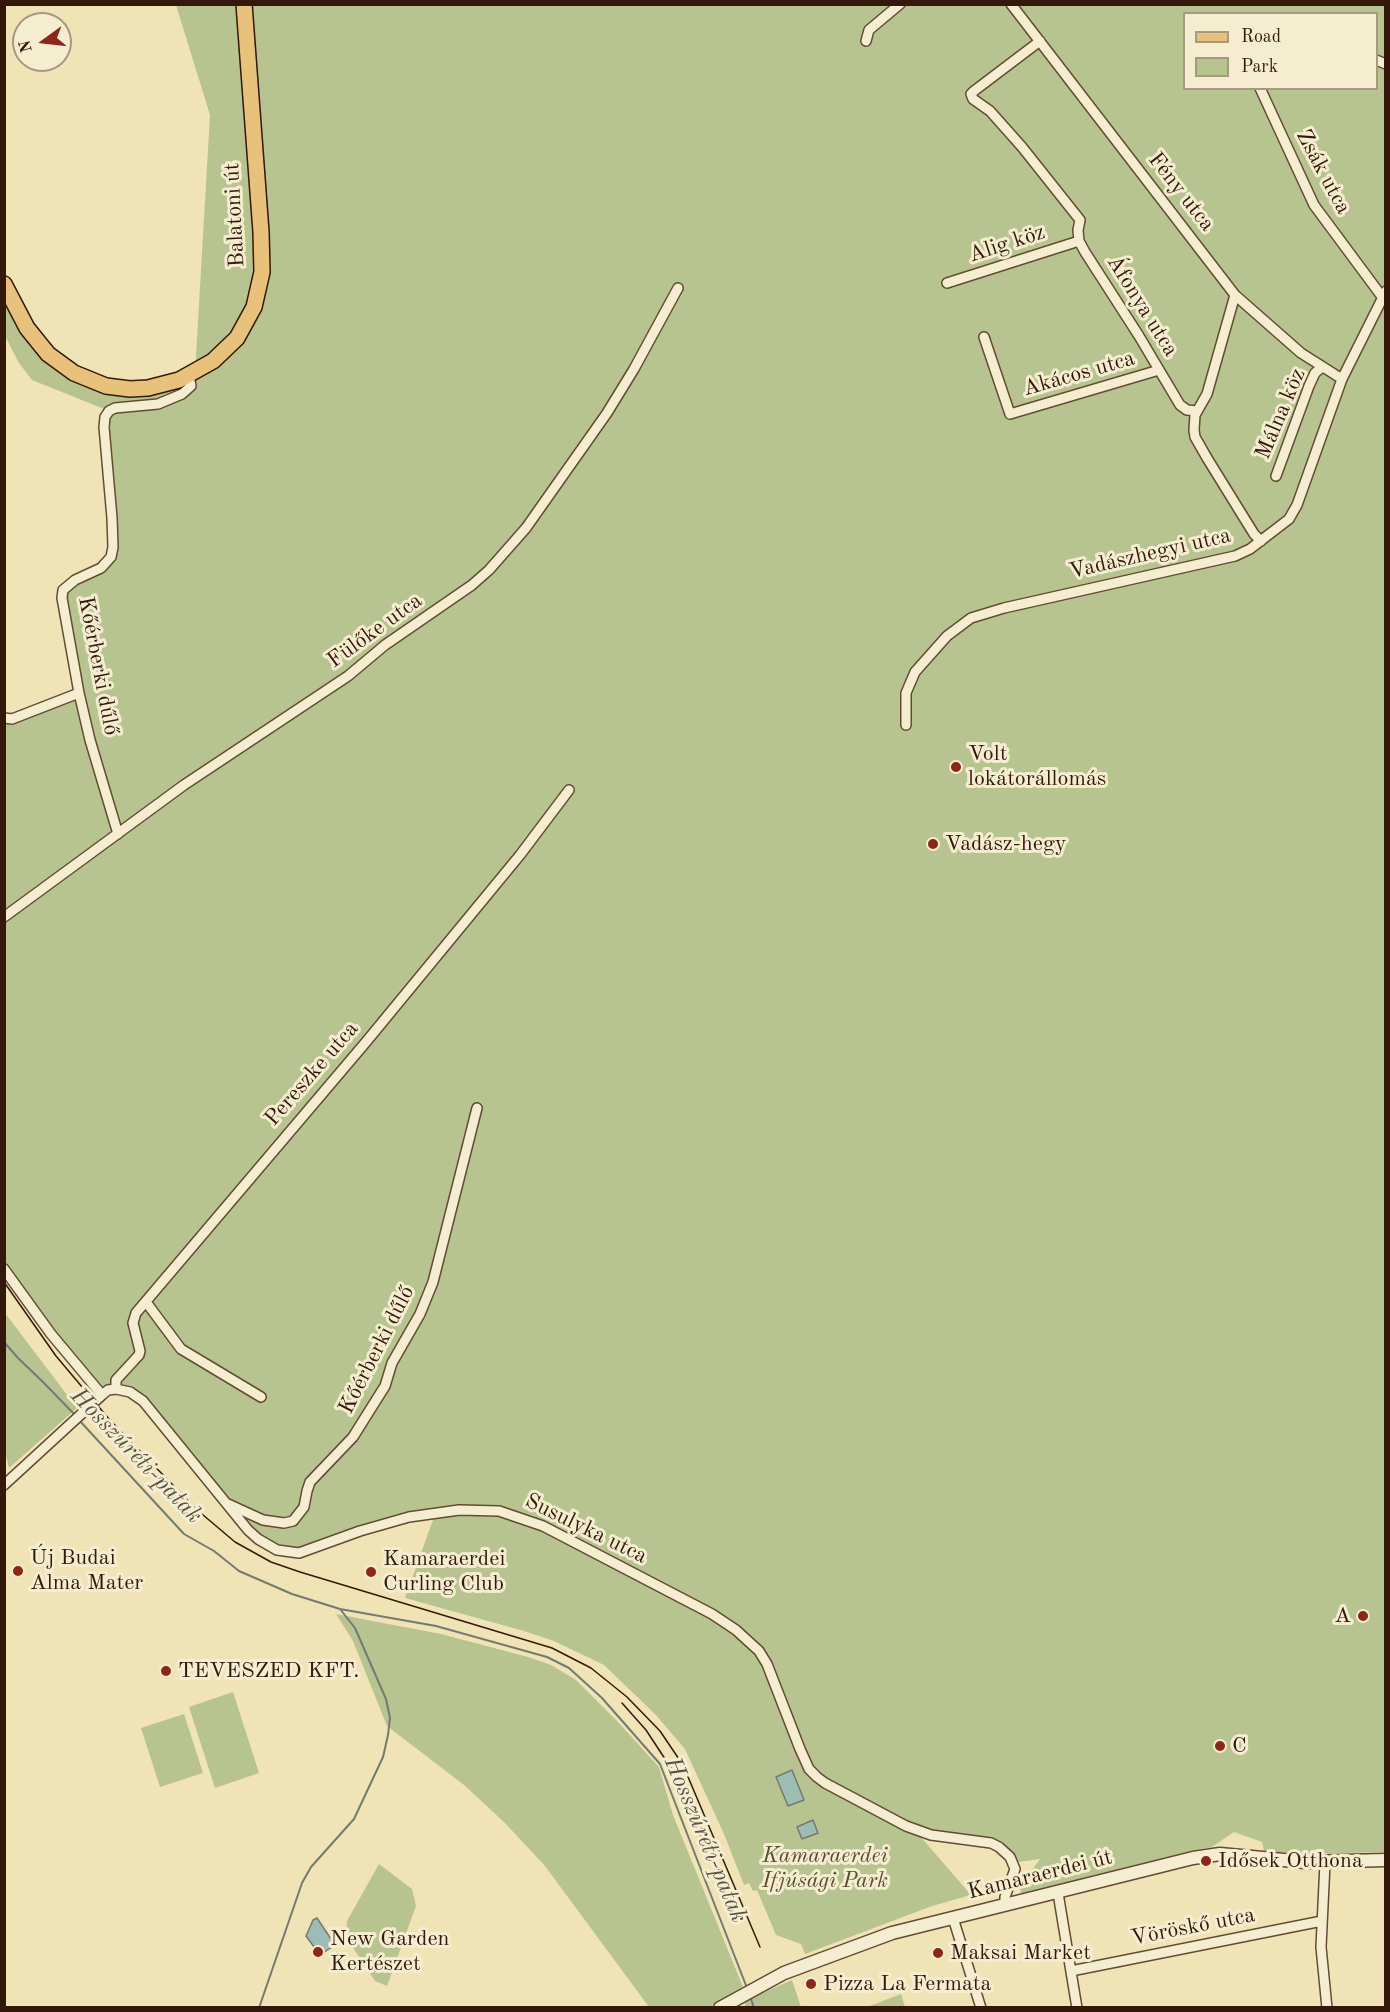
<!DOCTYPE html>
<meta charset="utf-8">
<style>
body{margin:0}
#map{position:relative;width:1390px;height:2012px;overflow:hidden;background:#f0e3b6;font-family:"Old Standard TT",serif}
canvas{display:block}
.frame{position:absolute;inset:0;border:6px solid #341809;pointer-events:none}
.legend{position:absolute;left:1183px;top:12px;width:195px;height:78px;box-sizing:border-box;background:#f5edd0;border:2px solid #a89880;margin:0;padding:8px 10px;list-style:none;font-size:18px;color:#341809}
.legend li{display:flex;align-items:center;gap:12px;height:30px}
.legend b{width:30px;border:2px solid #a89880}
.north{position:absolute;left:12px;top:12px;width:60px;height:60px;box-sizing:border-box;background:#f5edd0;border:2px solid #a89880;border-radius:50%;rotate:255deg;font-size:16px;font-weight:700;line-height:24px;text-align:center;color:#341809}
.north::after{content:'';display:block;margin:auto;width:21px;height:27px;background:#8f2418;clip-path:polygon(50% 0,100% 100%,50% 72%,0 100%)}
</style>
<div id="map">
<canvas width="1390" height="2012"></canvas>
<div class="frame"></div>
<ul class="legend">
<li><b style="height:8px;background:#e8c27b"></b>Road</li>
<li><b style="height:16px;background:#b7c490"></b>Park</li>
</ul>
<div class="north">N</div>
</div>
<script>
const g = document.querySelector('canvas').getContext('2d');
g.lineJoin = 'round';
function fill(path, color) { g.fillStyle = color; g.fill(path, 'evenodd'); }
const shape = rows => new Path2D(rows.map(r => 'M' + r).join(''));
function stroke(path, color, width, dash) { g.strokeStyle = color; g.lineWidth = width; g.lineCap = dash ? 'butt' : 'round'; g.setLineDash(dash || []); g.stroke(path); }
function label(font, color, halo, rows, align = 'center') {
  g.font = font + ' "Old Standard TT",serif'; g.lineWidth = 6; g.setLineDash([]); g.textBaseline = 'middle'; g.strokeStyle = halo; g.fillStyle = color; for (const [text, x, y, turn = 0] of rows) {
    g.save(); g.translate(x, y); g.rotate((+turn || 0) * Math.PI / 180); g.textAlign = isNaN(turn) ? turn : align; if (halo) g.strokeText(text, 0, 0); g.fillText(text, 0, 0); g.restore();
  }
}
fill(shape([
 [176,5,1385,5,1385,1852,1307,1854,1264,1851,1262,1842,1234,1832,1212,1847,1195,1850,1021,1894,1020,1887,1040,1859,1018,1862,1002,1847,920,1836,971,1895,932,1906,805,1954,801,1944,776,1935,757,1890,753,1891,749,1883,744,1885,724,1834,685,1749,655,1714,604,1665,554,1641,524,1631,405,1598,434,1517,410,1520,302,1549,286,1550,255,1535,131,1392,102,1395,5,1269,4,718,79,693,63,590,111,556,104,427,109,411,32,380,19,363,5,336,4,293,33,349,48,364,94,389,195,373,210,115],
 [1184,14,1376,14,1376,88,1184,88],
 [5,1313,77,1408,9,1468,4,1448],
 [336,1614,441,1634,528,1657,551,1665,576,1680,618,1722,659,1767,673,1815,743,1987,709,2007,649,2007,545,1866,505,1823,464,1785,387,1726,353,1641],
 [233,1692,259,1773,215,1788,189,1707],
 [184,1714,203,1773,160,1787,141,1728],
 [379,1864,412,1889,416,1906,387,1986,375,1981,346,1937,347,1921],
 [792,1980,801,2007,746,2007,744,2001],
 [901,1994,905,2007,867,2007]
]), '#b7c490');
const water = shape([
 [792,1770,804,1800,788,1806,776,1777,792,1770],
 [813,1820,818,1833,802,1839,797,1827,813,1820],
 [317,1918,335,1945,320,1955,306,1936,313,1920,317,1918]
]);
fill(water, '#9bbdb4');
stroke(water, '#727b70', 1.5);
stroke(shape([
 [4,1342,18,1358,42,1381,76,1416],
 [79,1420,184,1534,214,1551,239,1571,292,1594,340,1609,436,1626,547,1657,569,1668,602,1698,660,1764,747,1988],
 [750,1996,754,2008],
 [259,2008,302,1883,311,1867,354,1819,383,1757,388,1735,390,1718,386,1699,355,1628,340,1609]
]), '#727b70', 2);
const minor = shape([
 [1011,4,1235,295,1301,353,1342,379],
 [866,41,869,30,900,4],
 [1040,41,974,91,971,94,973,99,990,111,1022,147,1080,220,1078,230,1079,241,1085,252,1139,336,1180,405,1187,410,1197,411],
 [1376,60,1386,64],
 [1260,88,1314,205,1383,298],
 [947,283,1079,241],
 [1235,295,1207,394,1195,415,1194,430,1195,437,1207,458,1254,534,1261,541],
 [984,337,1010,414,1159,370],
 [1276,476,1309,386,1315,373,1322,367],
 [4,718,12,719,79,693],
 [906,725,906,693,915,672,947,636,971,618,1004,608,1235,556,1250,549,1289,519,1297,505,1342,379,1386,291],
 [118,834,90,740,79,693,62,598,63,590,75,580,101,568,111,557,113,547,112,518,104,427,105,417,109,411,115,408,158,404,182,394,191,386,189,376],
 [4,917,184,785,348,676,385,645,472,585,489,570,526,528,607,413,634,369,678,288],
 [4,1269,51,1334,102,1395],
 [146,1302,181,1349,261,1397],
 [116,1389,116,1380,139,1355,140,1351,133,1323,136,1313,366,1042,520,855,569,790],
 [4,1485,102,1395,108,1390,116,1389,130,1392,143,1401,248,1530,258,1539,277,1550,299,1553,360,1531,409,1517,459,1510,499,1511,543,1526,712,1614,736,1630,759,1651,767,1664,800,1749,809,1769,817,1777,825,1783,906,1826,931,1835,991,1843,999,1847,1010,1857,1015,1869,1005,1897,1005,1905],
 [228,1504,263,1520,284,1523,293,1521,304,1507,307,1491,310,1482,353,1437,385,1386,392,1363,420,1314,433,1282,477,1108],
 [1325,1863,1321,1947,1327,2008],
 [1058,1893,1077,2008],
 [953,1918,981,2008],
 [1071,1971,1322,1921]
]);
const tertiary = shape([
 [720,2008,784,1973,892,1933,1193,1858,1220,1854,1305,1862,1386,1860]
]);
const primary = shape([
 [4,284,27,328,48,354,74,373,106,386,130,389,148,388,179,380,213,361,237,338,254,307,262,272,261,232,244,4]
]);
stroke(minor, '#634b34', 12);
stroke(tertiary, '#634b34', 15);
stroke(primary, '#341809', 18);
stroke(minor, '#f5edd0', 9);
stroke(tertiary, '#f5edd0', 12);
stroke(primary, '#e8c27b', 15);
stroke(shape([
 [4,1282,56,1356,109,1419,196,1509,235,1542,271,1562,300,1572,552,1648,591,1668,627,1697,660,1731,683,1765,760,1947],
 [622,1703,646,1730,671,1768,715,1869,731,1895]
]), '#341809', 1.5);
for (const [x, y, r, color] of [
 [956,767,6,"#8f2418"],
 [933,844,6,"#8f2418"],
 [18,1571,6,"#8f2418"],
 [371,1572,6,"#8f2418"],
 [1363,1616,6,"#8f2418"],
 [166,1671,6,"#8f2418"],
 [1220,1746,6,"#8f2418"],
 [1206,1861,6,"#8f2418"],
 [318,1952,6,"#8f2418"],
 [938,1953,6,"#8f2418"],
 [811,1984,6,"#8f2418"]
]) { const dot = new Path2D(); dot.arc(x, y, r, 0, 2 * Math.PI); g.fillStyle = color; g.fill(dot); stroke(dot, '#f5edd0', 2); }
label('22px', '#341809', '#f5edd0', [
 ["Zsák utca",1323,172,62],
 ["Fény utca",1181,192,52],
 ["Balatoni út",235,215,-93],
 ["Alig köz",1007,244,-18],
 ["Áfonya utca",1142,306,58],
 ["Akácos utca",1079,374,-16],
 ["Málna köz",1281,414,-67],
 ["Vadászhegyi utca",1150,554,-13],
 ["Fülőke utca",375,631,-36],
 ["Kőérberki dűlő",98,666,79],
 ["Pereszke utca",312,1074,-49],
 ["Kőérberki dűlő",377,1350,-63],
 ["Susulyka utca",586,1529,26],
 ["Kamaraerdei út",1040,1875,-14],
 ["Vöröskő utca",1193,1927,-11]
]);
label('22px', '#341809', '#f5edd0', [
 ["Volt",968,754],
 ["lokátorállomás",968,779],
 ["Vadász-hegy",945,844],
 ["Új Budai",30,1558],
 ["Alma Mater",30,1583],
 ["Kamaraerdei",383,1559],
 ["Curling Club",383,1584],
 ["A",1351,1616,"right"],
 ["TEVESZED KFT.",178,1671],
 ["C",1232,1746],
 ["Idősek Otthona",1218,1861],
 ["New Garden",330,1939],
 ["Kertészet",330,1964],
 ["Maksai Market",950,1953],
 ["Pizza La Fermata",823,1984]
], 'left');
label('italic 22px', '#5b4c32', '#f5edd0', [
 ["Kamaraerdei",825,1856],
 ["Ifjúsági Park",825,1881]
]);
label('italic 24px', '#585245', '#f5edd0', [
 ["Hosszúréti-patak",136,1456,46],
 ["Hosszúréti-patak",705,1840,67]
]);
</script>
